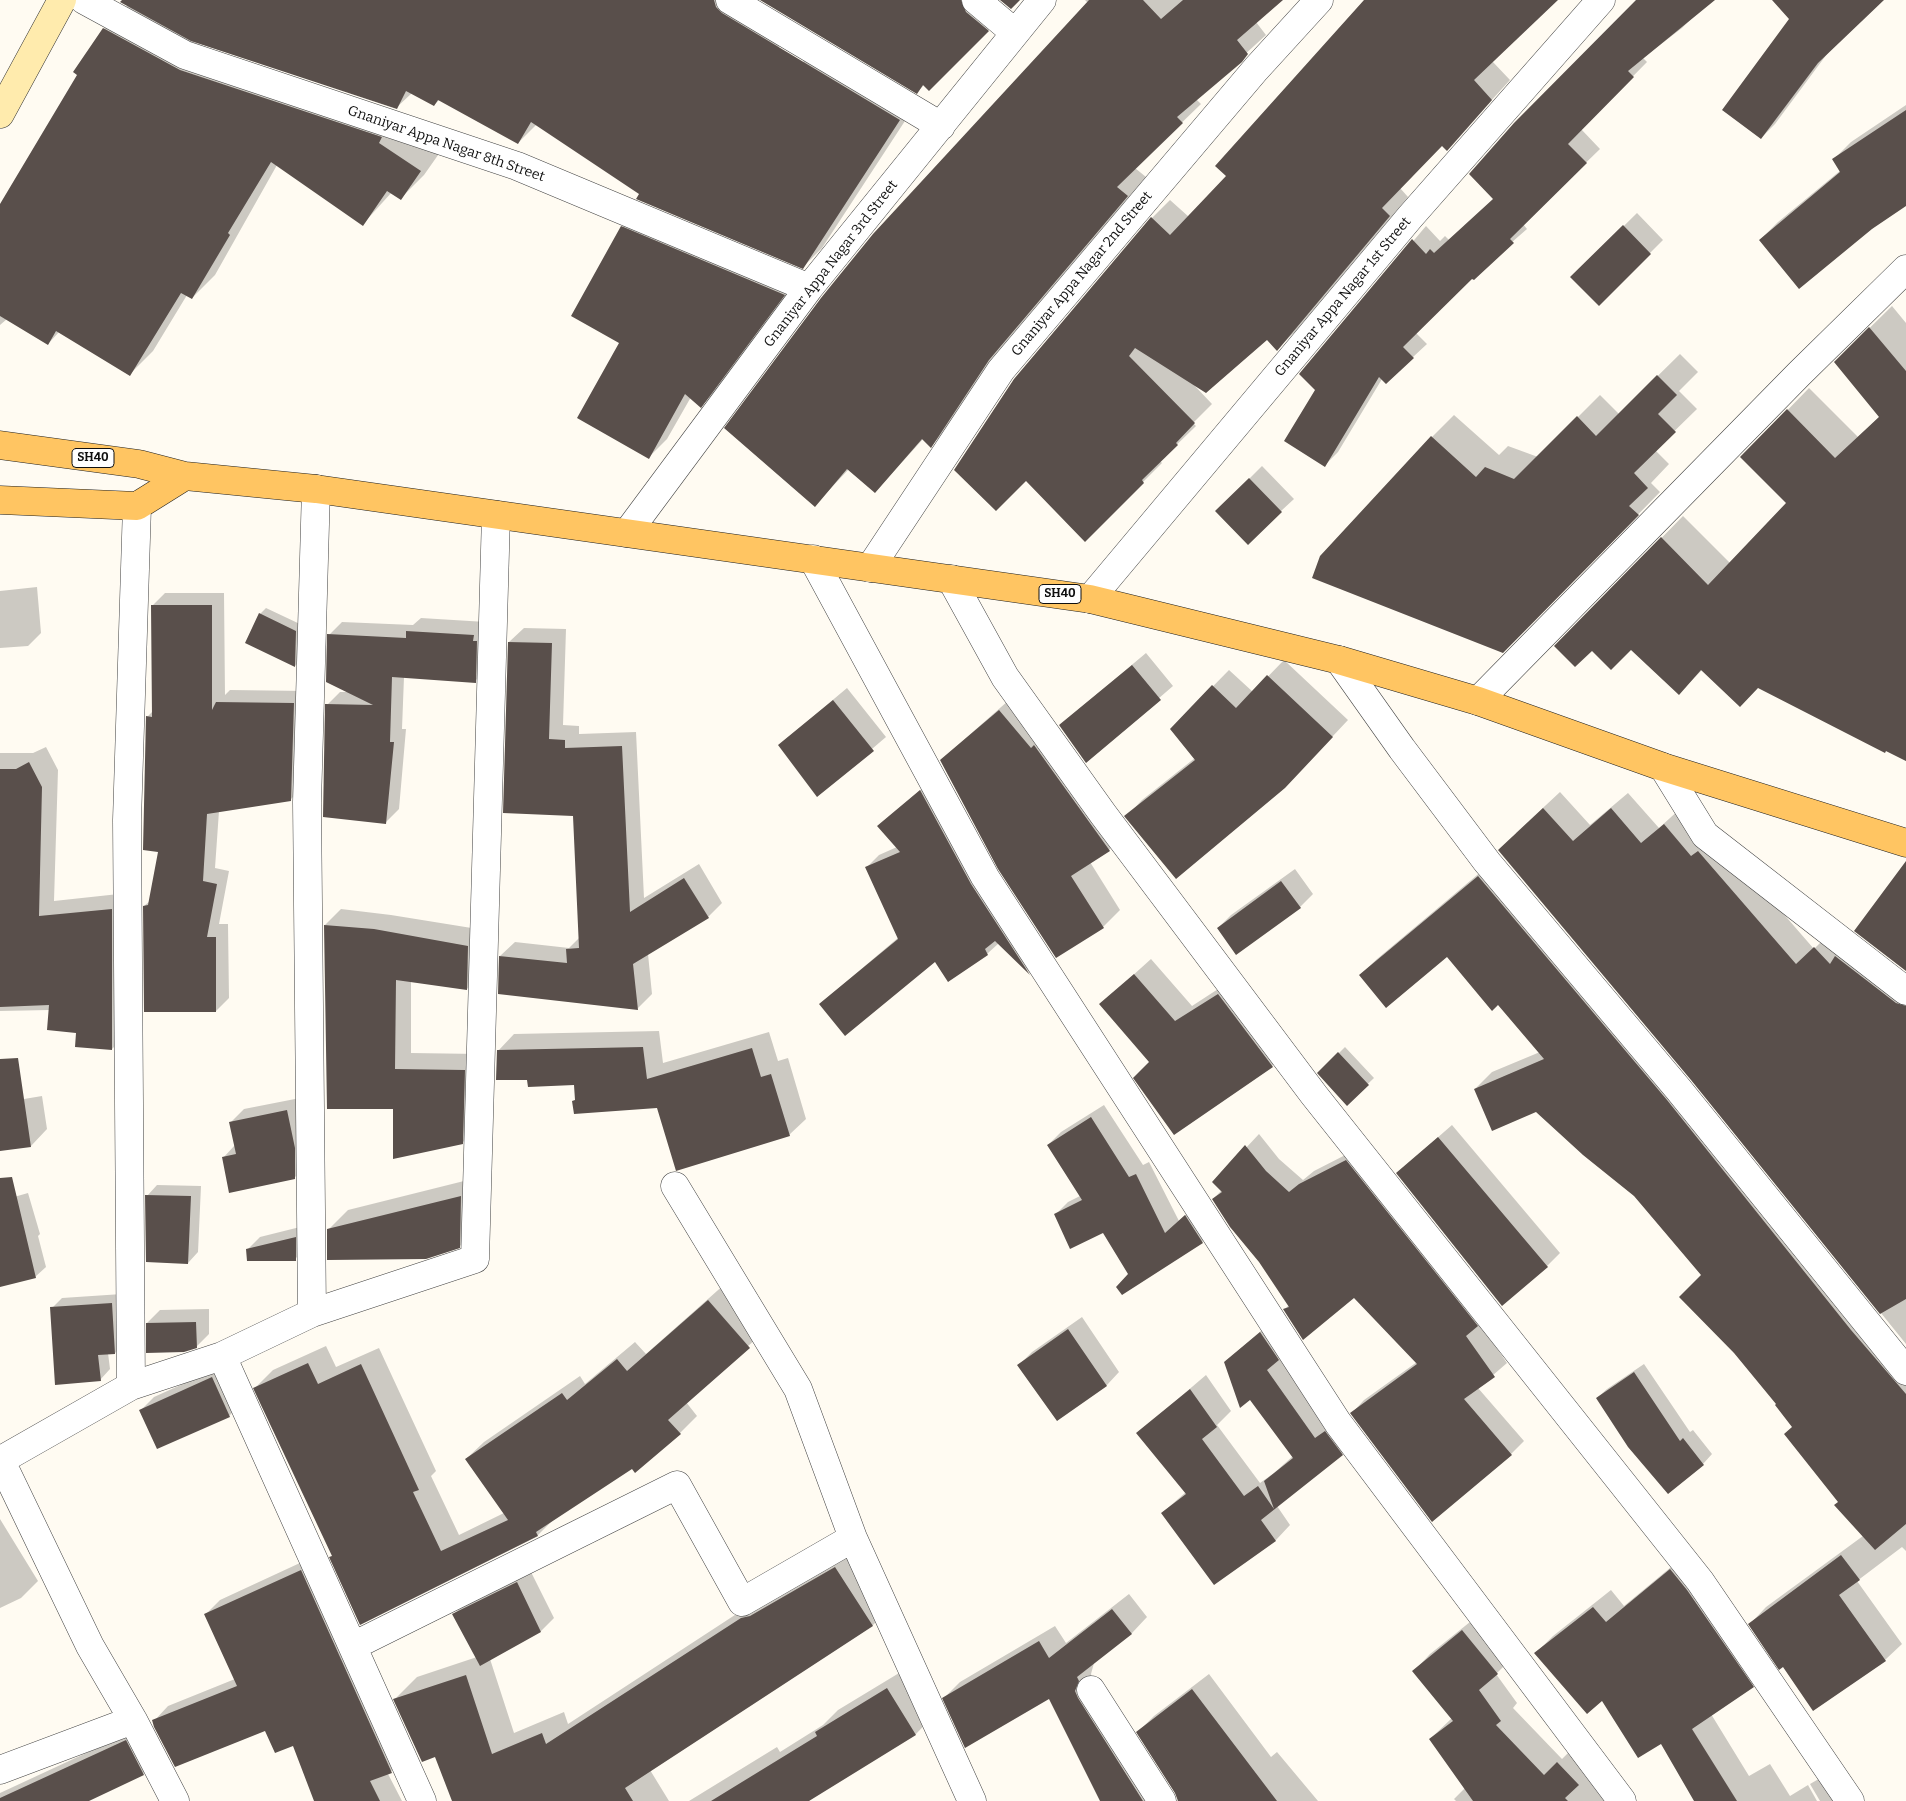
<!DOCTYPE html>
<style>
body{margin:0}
canvas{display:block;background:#fffbf2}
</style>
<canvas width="1906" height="1801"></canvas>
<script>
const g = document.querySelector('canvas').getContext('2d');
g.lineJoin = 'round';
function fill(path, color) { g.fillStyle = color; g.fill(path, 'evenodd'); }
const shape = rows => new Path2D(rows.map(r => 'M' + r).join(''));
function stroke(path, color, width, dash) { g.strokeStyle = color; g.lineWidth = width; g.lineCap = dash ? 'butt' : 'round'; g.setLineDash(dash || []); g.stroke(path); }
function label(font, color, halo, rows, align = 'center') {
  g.font = font + ' Bitter,serif'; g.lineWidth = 5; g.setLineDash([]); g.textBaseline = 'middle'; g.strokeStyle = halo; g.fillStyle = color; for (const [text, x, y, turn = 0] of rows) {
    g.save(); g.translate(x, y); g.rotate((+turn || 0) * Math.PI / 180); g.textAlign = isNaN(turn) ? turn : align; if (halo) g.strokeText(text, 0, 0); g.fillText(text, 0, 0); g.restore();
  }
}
fill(shape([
 [123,0,749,0,792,26,768,64,803,62,822,43,918,101,822,248,803,267,641,194,537,124,518,143,440,99,434,105,412,93,396,108,192,41,443,148,424,175,401,198,392,192,363,224,277,165,215,275,192,298,187,295,153,351,130,374,59,332,48,344,7,319,0,325,0,206,79,75,104,29,128,5],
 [859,0,981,0,1004,15,929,89,924,85,917,92],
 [1085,0,1281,0,1256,22,1266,35,1196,99,1201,104,1135,168,1146,177,1008,340,949,427,931,446,924,438,875,492,849,469,814,506,1088,3],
 [1366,0,1556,0,1492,61,1510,80,1447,149,1442,144,1400,188,1408,197,1296,331,1277,349,1267,339,1194,385,1212,404,1193,423,1196,426,1160,461,1162,463,1085,540,1152,218,1170,200,1189,217,1228,175],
 [1637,0,1710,0,1682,28,1643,58,1647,62,1581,129,1600,149,1523,224,1527,229,1472,277,1416,333,1427,344,1413,357,1382,379,1338,452,1325,465,1317,390,1301,374,1426,226,1440,241,1445,236,1449,240,1495,198],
 [1773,0,1882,0,1830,50,1775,124,1761,138,1791,19],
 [1906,105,1906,205,1760,240,1778,222,1841,170,1833,160,1851,142],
 [641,209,802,276,719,388,701,406,691,397,667,439,649,457,621,343,622,227],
 [1637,213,1663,240,1599,304,1572,277],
 [1892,306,1906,323,1906,761,1758,687,1702,670,1679,693,1631,648,1592,649,1556,646,1683,516,1730,563,1787,503,1742,457,1809,388,1858,437,1880,416,1835,362],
 [1680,354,1698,372,1679,391,1697,409,1655,450,1669,464,1651,483,1660,492,1525,630,1432,437,1454,415,1499,455,1508,446,1538,457,1600,395,1619,414],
 [1262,466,1294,499,1281,511,1217,511],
 [37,587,41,633,28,646,0,648,0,591],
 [165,593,224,593,225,695,230,690,307,691,304,786,291,799,219,811,215,868,229,871,219,924,228,924,229,998,216,1011,144,906,150,901,160,850,147,717,153,711,152,606],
 [266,608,302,625,301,660,295,666,260,614],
 [421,618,486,622,488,668,475,681,404,677,402,729,406,729,399,809,386,822,327,705,340,692,349,692,329,635,342,622,413,625],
 [524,628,566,629,563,725,579,726,579,734,636,732,644,898,699,864,722,903,708,917,648,954,652,994,638,1008,500,956,515,942,569,948,580,937,574,814,509,642],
 [1146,653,1173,686,1086,761,1060,725],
 [1284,660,1348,720,1301,770,1126,817,1142,800,1195,758,1171,729,1229,670,1253,692],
 [847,688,886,737,818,795,779,745],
 [1017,693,1126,833,1109,850,1090,862,1120,910,1103,927,941,760],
 [46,747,58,770,54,901,128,893,128,1033,112,1049,77,1032,50,1010,0,1011,0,753,33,753],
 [933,779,1041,962,1030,973,999,943,987,954,949,980,935,961,820,1004,899,937,867,867,879,855,897,847,879,826],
 [1560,792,1590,825,1628,793,1659,828,1681,808,1715,835,1814,949,1831,932,1906,979,1906,1344,1692,1079,1516,833],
 [1495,860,1906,1359,1906,1551,1902,1547,1857,1581,1902,1644,1885,1660,1783,1666,1750,1624,1766,1607,1863,1536,1778,1404,1703,1275,1634,1195,1537,1111,1475,1089,1492,1072,1540,1052,1498,1004,1447,955,1360,975,1377,959],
 [1295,869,1313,894,1300,907,1218,928,1231,915],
 [341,909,391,915,484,930,483,973,467,989,411,981,411,1053,480,1054,478,1127,462,1143,395,1108,325,925],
 [1151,959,1192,1006,1235,978,1288,1050,1272,1066,1175,1133,1151,1062,1101,1004],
 [659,1031,663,1063,769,1032,778,1061,788,1058,806,1119,789,1135,658,1107,573,1102,576,1099,575,1084,529,1078,498,1051,514,1034],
 [1345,1047,1374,1078,1347,1104,1319,1073],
 [42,1096,47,1129,31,1146,0,1150,0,1103],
 [300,1098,308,1165,294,1178,223,1158,235,1145,231,1122,244,1109],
 [1104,1105,1143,1165,1149,1162,1179,1221,1198,1203,1215,1229,1202,1242,1130,1274,1104,1231,1055,1215,1068,1202,1080,1196,1048,1145,1061,1132],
 [1452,1125,1560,1253,1547,1266,1397,1173],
 [1259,1134,1279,1159,1303,1180,1314,1171,1359,1148,1507,1363,1478,1388,1524,1441,1511,1454,1352,1413,1364,1400,1417,1362,1354,1296,1285,1309,1289,1305,1260,1261,1213,1199,1222,1190,1214,1182],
 [480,1177,479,1227,459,1247,328,1230,348,1210],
 [157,1185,201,1186,198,1252,188,1263,147,1196],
 [28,1193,40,1234,38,1236,46,1267,35,1277,0,1286,0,1201],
 [308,1225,308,1246,295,1259,247,1250,260,1237],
 [726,1283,767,1329,686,1402,697,1416,680,1433,554,1519,538,1535,361,1623,331,1557,333,1555,255,1388,273,1370,326,1346,336,1367,379,1348,436,1471,431,1476,459,1535,504,1513,466,1459,484,1442,580,1376,585,1384,635,1342,646,1354],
 [122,1294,125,1343,115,1353,108,1353,110,1369,100,1380,52,1308,62,1298],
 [209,1309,209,1334,196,1347,147,1323,160,1310],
 [1082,1317,1119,1372,1107,1385,1057,1420,1019,1365,1032,1352],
 [1276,1318,1357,1440,1342,1454,1277,1506,1290,1525,1276,1540,1214,1584,1162,1513,1186,1492,1138,1433,1206,1375,1231,1411,1217,1425,1260,1483,1274,1473,1293,1456,1225,1362],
 [1644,1364,1690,1432,1693,1430,1712,1454,1703,1464,1597,1398,1607,1389],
 [225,1365,242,1403,229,1416,141,1410,154,1397],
 [0,1519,38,1581,21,1598,0,1608],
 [857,1546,895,1603,873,1625,650,1770,669,1801,454,1801,435,1756,395,1699,417,1677,477,1657,454,1614,467,1601,530,1570,554,1618,541,1631,490,1659,514,1733,564,1712,568,1724,764,1596],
 [1688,1553,1770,1669,1753,1686,1711,1714,1749,1776,1770,1764,1790,1796,1808,1785,1817,1801,1696,1801,1661,1742,1536,1653,1553,1636,1611,1590,1624,1606],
 [315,1556,406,1758,388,1774,402,1801,315,1801,294,1744,266,1729,154,1721,168,1706,235,1679,206,1614,220,1600],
 [1129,1594,1147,1617,1132,1633,1094,1663,1091,1674,1093,1682,1171,1799,1180,1801,1101,1801,1049,1697,944,1698,960,1682,1055,1626,1066,1643],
 [1480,1614,1514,1656,1496,1674,1517,1703,1513,1708,1562,1759,1575,1746,1618,1801,1456,1801,1454,1799,1465,1788,1430,1739,1452,1718,1414,1671,1430,1654],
 [909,1667,937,1712,916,1734,806,1801,689,1801,777,1747,780,1752,823,1725,838,1710],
 [1209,1674,1271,1757,1277,1752,1318,1801,1180,1801,1138,1732,1154,1716],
 [138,1729,155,1763,143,1774,86,1801,0,1801,0,1793],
 [1829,1773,1846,1801,1820,1801,1810,1784]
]), '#0003');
fill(shape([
 [122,0,714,0,716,7,722,13,900,120,803,269,636,199,639,194,531,122,518,144,438,100,434,106,406,91,397,109,191,41,120,2],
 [760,0,961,0,966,12,989,31,929,91,923,85,917,94],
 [1000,0,1020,0,1011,9],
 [1089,0,1143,0,1161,19,1183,0,1283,0,1237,40,1248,54,1242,62,1177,117,1183,123,1117,187,1128,196,989,360,931,448,922,439,875,493,847,469,815,507,724,428,821,298,873,234],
 [1364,0,1558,0,1474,80,1492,100,1447,151,1442,146,1382,208,1390,216,1277,351,1267,340,1206,393,1135,348,1129,356,1195,423,1176,443,1178,445,1142,480,1144,483,1085,542,1026,481,996,511,954,470,1014,379,1151,217,1170,235,1226,176,1215,166],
 [1636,0,1715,0,1628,71,1634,77,1568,144,1587,163,1510,239,1514,243,1474,280,1472,279,1403,347,1414,358,1386,384,1379,377,1325,467,1284,441,1315,390,1299,374,1412,239,1426,254,1430,249,1434,253,1493,199,1469,174,1514,123],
 [1772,0,1884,0,1818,63,1761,139,1722,110,1789,19],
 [103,28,180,70,382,137,379,143,421,171,401,200,387,191,363,226,271,162,228,233,230,235,192,299,181,293,130,376,56,331,48,345,0,316,0,204,77,75,73,72],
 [1906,110,1906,206,1872,229,1799,289,1759,240,1840,172,1832,159],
 [1623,225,1651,254,1599,306,1570,277],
 [621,226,785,295,701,408,685,394,649,459,577,418,619,343,571,316],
 [1869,327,1906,371,1906,761,1886,751,1885,753,1758,688,1740,707,1701,670,1679,695,1631,650,1611,670,1592,651,1575,667,1554,646,1661,537,1708,585,1786,503,1740,457,1787,409,1835,458,1879,417,1834,362],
 [1657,375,1677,395,1658,414,1676,432,1634,473,1648,488,1629,506,1639,515,1503,653,1312,578,1320,556,1431,436,1476,477,1485,467,1514,479,1577,416,1596,436],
 [1249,478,1282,512,1248,545,1215,511],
 [151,605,212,605,212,710,216,702,294,703,291,801,207,814,203,881,217,884,207,937,216,937,216,1012,144,1012,143,906,148,905,158,852,143,850,146,716,152,717],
 [259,613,296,631,295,667,245,643],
 [406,631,474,635,473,641,477,641,476,683,392,677,390,742,394,742,386,824,323,817,325,704,373,705,326,682,327,634,406,638],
 [508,642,552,643,549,739,565,740,565,748,622,746,630,912,684,878,709,918,633,964,638,1010,498,994,499,956,567,963,566,949,579,948,573,816,503,813],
 [1132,665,1161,700,1086,763,1059,725],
 [1267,675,1333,737,1285,788,1176,879,1124,816,1195,760,1170,729,1212,685,1236,708],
 [833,700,874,751,817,797,778,745],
 [999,710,1031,748,1034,745,1110,851,1071,876,1104,928,1056,958,998,869,940,760],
 [29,762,42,787,39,916,112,909,112,1050,75,1047,76,1033,47,1030,49,1005,0,1007,0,769,16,769],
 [920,790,971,884,1030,975,995,941,985,949,988,955,948,982,935,962,845,1036,819,1004,898,939,865,867,900,852,877,826],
 [1543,808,1573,841,1611,808,1641,843,1664,824,1691,856,1698,851,1796,964,1814,947,1830,964,1835,956,1896,1003,1906,1006,1906,1299,1880,1314,1691,1080,1498,850],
 [1906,861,1906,971,1854,931],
 [1478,876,1667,1100,1851,1330,1906,1394,1906,1524,1875,1550,1834,1505,1838,1502,1784,1434,1792,1427,1775,1405,1776,1404,1734,1353,1679,1297,1701,1275,1634,1196,1583,1155,1536,1112,1492,1131,1474,1089,1544,1059,1498,1005,1492,1011,1447,957,1386,1008,1359,975],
 [1281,881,1301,908,1236,955,1217,928],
 [324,925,374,929,468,946,467,990,396,980,395,1069,465,1070,463,1144,393,1159,393,1109,327,1109],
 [1134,974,1175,1021,1218,994,1273,1067,1174,1135,1133,1078,1149,1062,1099,1004],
 [643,1047,647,1079,752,1048,761,1077,771,1074,790,1136,676,1171,657,1108,574,1114,572,1101,575,1100,574,1085,528,1087,527,1080,496,1080,497,1050],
 [1338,1052,1369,1085,1347,1106,1317,1073],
 [18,1058,31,1147,0,1151,0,1059],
 [287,1110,295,1148,295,1179,229,1193,222,1157,236,1154,229,1122],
 [1091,1117,1129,1177,1136,1174,1165,1233,1185,1215,1203,1243,1122,1295,1116,1287,1128,1274,1103,1233,1070,1249,1054,1214,1082,1200,1047,1145],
 [1438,1137,1548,1267,1502,1306,1396,1173],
 [1245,1145,1266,1171,1289,1192,1299,1184,1346,1160,1478,1326,1466,1336,1495,1377,1464,1399,1512,1455,1432,1522,1350,1413,1417,1364,1354,1298,1303,1340,1283,1309,1289,1307,1259,1262,1230,1227,1212,1199,1222,1192,1212,1182],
 [12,1177,36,1278,0,1287,0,1178],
 [145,1195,191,1196,188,1264,146,1262],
 [461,1196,460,1248,426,1259,327,1260,327,1229],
 [296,1237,296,1261,247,1261,246,1249],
 [708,1300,750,1348,668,1420,681,1434,635,1473,632,1469,536,1532,538,1536,360,1625,329,1557,332,1556,253,1388,308,1363,318,1384,361,1364,419,1490,413,1492,441,1551,508,1520,465,1459,562,1393,567,1400,617,1359,627,1371],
 [112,1303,115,1354,98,1355,101,1381,55,1385,50,1307],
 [196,1322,197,1348,184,1352,146,1353,146,1323],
 [1068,1329,1107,1386,1057,1421,1017,1365],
 [1260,1332,1279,1360,1267,1370,1315,1438,1325,1431,1343,1455,1261,1520,1276,1541,1214,1585,1161,1513,1186,1494,1136,1433,1190,1389,1217,1427,1202,1439,1244,1496,1258,1486,1274,1509,1264,1481,1293,1458,1250,1400,1240,1408,1224,1362],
 [1634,1372,1680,1441,1683,1438,1704,1465,1668,1494,1628,1447,1596,1398],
 [212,1377,230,1417,157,1449,139,1410],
 [1841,1555,1860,1580,1839,1595,1886,1661,1813,1711,1783,1667,1779,1670,1748,1624],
 [835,1567,873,1626,625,1788,633,1801,452,1801,435,1757,422,1762,393,1699,466,1675,492,1754,542,1733,546,1744,741,1618,750,1616],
 [1670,1569,1687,1590,1754,1687,1692,1729,1737,1801,1694,1801,1661,1744,1638,1758,1602,1701,1587,1714,1534,1653,1593,1607,1606,1622],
 [301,1570,392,1773,370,1781,380,1801,314,1801,293,1746,275,1753,265,1731,175,1767,154,1727,152,1720,237,1686,204,1614],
 [517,1582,541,1632,480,1666,452,1614],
 [1112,1609,1132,1634,1077,1677,1079,1681,1075,1691,1078,1698,1143,1801,1100,1801,1049,1699,965,1748,942,1698,1039,1641,1049,1658],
 [1462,1630,1498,1674,1479,1690,1501,1721,1496,1725,1544,1775,1557,1762,1579,1785,1565,1798,1568,1801,1473,1801,1429,1739,1453,1721,1412,1671],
 [887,1688,916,1735,809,1801,711,1801,817,1736,815,1732],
 [1192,1689,1277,1801,1178,1801,1175,1793,1136,1732],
 [126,1740,144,1775,89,1801,0,1801,0,1798]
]), '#594f4b');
const minor = shape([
 [84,0,185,55,517,166,809,288],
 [730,0,941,126],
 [976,0,1014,32],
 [137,506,127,820,131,1386,222,1356,422,1801],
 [627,533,809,288,1042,0],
 [813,559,985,877,1338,1423,1622,1801],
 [870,568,1001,370,1256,69,1319,0],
 [951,579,1005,677,1103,814,1314,1095,1700,1581,1850,1801],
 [1090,599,1410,217,1601,0],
 [1339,660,1402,749,1487,862,1679,1090,1906,1371],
 [1478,701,1799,374,1906,269],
 [1663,767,1705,835,1906,991],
 [675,1186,798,1389,853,1538,972,1801],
 [312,1313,307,802,316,489],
 [222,1356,312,1313,475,1259,496,515],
 [0,1459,90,1646,133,1720,175,1801],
 [1,1460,131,1386],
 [353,1646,677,1485,742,1602,853,1538],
 [1091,1690,1162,1801],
 [0,1770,133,1720]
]);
const secondary = shape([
 [0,114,62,0]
]);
const primary = shape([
 [0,445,139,464,185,476,316,489,1090,599,1339,660,1478,701,1663,767,1906,843],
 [0,500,137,506,185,476]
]);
stroke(minor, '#434343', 29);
stroke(secondary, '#323232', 29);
stroke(primary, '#212121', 29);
stroke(minor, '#fff', 28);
stroke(secondary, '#ffebad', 28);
stroke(primary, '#ffc562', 28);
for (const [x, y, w] of [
 [93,458,42],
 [1060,594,42]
]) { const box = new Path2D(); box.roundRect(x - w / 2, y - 9.5, w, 19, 4); g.fillStyle = '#fff'; g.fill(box); stroke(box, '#101010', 1); }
label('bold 12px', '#101010', null, [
 ["SH40",93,458],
 ["SH40",1060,594]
]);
label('14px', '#101010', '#fff', [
 ["Gnaniyar Appa Nagar 8th Street",446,144,19],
 ["Gnaniyar Appa Nagar 3rd Street",831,264,-52],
 ["Gnaniyar Appa Nagar 2nd Street",1082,274,-50],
 ["Gnaniyar Appa Nagar 1st Street",1343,297,-50]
]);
</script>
